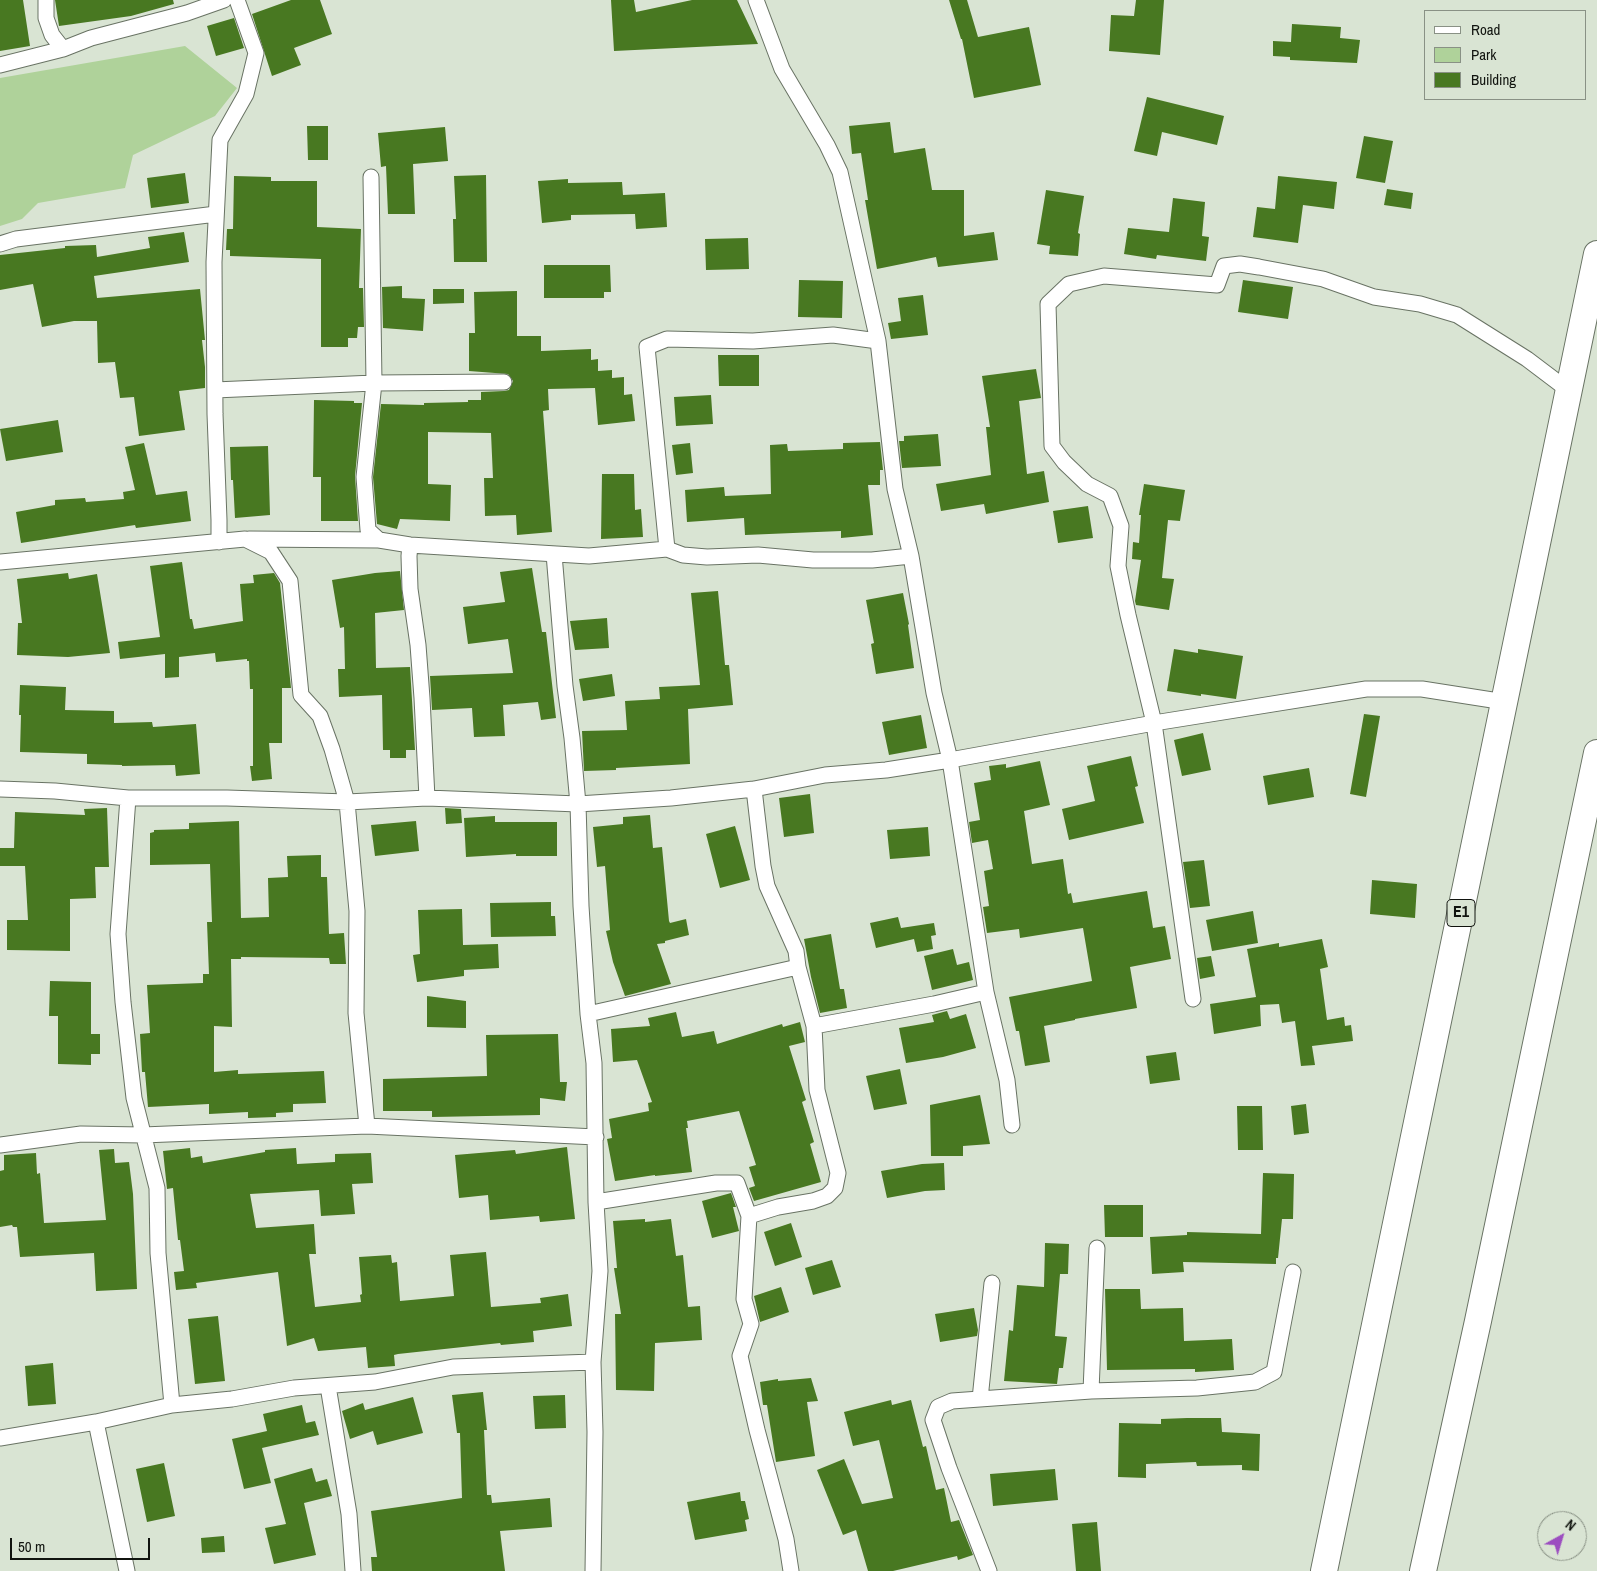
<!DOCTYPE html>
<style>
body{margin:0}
#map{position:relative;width:1597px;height:1571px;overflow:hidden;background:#d9e4d3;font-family:"Archivo Narrow",sans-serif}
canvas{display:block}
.legend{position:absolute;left:1424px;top:10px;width:162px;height:90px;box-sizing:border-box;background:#d9e4d3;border:1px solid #899185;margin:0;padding:6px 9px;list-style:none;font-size:15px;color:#11140f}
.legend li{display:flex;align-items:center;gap:10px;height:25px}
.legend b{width:25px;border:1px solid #899185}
.north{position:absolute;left:1537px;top:1511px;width:50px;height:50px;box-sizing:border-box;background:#d9e4d3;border:1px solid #899185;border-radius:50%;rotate:39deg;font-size:14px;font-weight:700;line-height:20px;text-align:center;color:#11140f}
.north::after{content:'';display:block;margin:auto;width:18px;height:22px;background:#9c4ec0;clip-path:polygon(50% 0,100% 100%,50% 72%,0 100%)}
.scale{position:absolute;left:10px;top:1538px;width:140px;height:22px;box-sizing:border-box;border:2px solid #11140f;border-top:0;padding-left:6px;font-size:15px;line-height:18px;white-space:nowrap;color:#11140f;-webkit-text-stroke:4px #d9e4d3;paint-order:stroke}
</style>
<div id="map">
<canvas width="1597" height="1571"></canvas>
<ul class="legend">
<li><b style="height:6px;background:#fff"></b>Road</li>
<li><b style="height:14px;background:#afd29a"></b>Park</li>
<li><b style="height:14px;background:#487821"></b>Building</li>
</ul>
<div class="north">N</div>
<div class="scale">50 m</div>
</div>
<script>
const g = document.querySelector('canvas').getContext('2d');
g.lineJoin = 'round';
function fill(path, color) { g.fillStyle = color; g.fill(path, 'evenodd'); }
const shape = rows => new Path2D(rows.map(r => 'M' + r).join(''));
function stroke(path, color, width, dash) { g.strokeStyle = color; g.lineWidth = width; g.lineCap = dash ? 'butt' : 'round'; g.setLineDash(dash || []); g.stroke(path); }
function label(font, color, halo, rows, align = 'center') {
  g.font = font + ' "Archivo Narrow",sans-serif'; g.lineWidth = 5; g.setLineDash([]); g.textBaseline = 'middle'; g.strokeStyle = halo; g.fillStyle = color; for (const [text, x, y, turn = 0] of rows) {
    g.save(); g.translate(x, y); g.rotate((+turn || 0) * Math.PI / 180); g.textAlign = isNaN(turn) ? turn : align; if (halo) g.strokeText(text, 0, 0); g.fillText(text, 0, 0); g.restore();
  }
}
fill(shape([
 [185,46,237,88,215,116,133,155,125,188,38,203,22,219,0,226,0,78]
]), '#afd29a');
fill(shape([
 [0,0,23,0,30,46,0,51],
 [55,0,173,0,174,4,131,16,59,26],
 [291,0,320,0,332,34,294,48,301,65,272,76,252,14],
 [611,0,634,0,636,12,692,0,737,0,758,44,614,51],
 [949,0,967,0,978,37,1029,27,1041,85,974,98,962,39,961,39],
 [1136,0,1164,0,1160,55,1109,51,1111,15,1134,16],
 [234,18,244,48,216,56,207,26],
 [1292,24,1341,27,1340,38,1360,40,1357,63,1290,60,1290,57,1273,56,1273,41,1291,42],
 [1147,97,1224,116,1217,145,1162,132,1157,156,1134,151],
 [890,122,894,153,925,148,932,190,964,190,964,236,994,232,998,260,938,267,936,257,877,269,865,200,868,200,861,153,852,154,849,126],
 [307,126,328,126,328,160,308,160],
 [445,127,448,161,413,164,415,214,388,214,386,166,381,167,378,133],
 [1364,136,1393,141,1385,183,1356,178],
 [185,173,189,203,151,208,147,178],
 [486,175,487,262,454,262,453,219,456,219,454,176],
 [234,176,271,177,271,181,317,181,317,227,361,229,359,288,363,288,364,327,358,327,357,338,348,338,348,347,321,347,321,259,230,256,230,250,226,250,227,229,233,229],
 [1278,176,1337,182,1334,209,1303,205,1298,243,1253,237,1257,207,1275,209],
 [568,179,568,183,622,182,623,195,665,193,667,227,636,229,635,214,571,215,571,220,542,223,538,181],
 [1387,189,1413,193,1411,209,1384,205],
 [1046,190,1084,196,1078,233,1080,234,1078,256,1049,254,1050,246,1037,244],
 [1173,198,1205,202,1202,236,1209,237,1206,261,1157,255,1156,259,1124,254,1128,228,1169,232],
 [184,232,189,262,94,276,97,298,200,289,205,340,202,340,205,367,205,388,179,391,185,430,139,436,134,397,120,398,115,362,98,363,97,321,74,321,42,327,33,284,0,290,0,255,65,248,65,246,96,245,97,257,150,248,148,237],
 [748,238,749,269,706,270,705,239],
 [544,265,610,265,611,292,604,292,604,298,544,298],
 [799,280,843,281,842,318,798,317],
 [1243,280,1293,287,1288,319,1238,312],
 [402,286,402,298,425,299,423,331,383,328,382,287],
 [433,289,464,289,464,303,433,304],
 [517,291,517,336,541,336,541,351,591,349,591,360,598,359,598,371,612,370,612,378,624,377,624,395,632,394,635,421,598,425,595,388,548,389,549,410,543,411,552,532,517,535,516,515,485,516,484,478,493,478,491,433,428,432,428,484,451,485,450,521,400,519,397,529,377,524,373,477,381,404,424,405,424,403,468,402,468,400,481,400,481,392,504,391,509,390,513,381,508,374,469,371,469,333,475,333,474,292],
 [923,295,928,335,891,339,888,323,901,321,898,298],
 [718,355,759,355,759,386,719,386],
 [1036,369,1041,398,1019,401,1027,474,1044,471,1049,502,986,514,984,504,941,511,936,484,991,475,986,427,990,427,982,376],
 [711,395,713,424,676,426,674,397],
 [314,400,354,401,354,403,362,403,355,476,358,521,321,521,321,477,313,477],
 [58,420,63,452,6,461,0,429],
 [938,434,941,466,902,468,899,441,904,441,904,436],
 [880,442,883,470,880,470,880,485,868,485,873,535,841,538,841,531,745,535,744,518,687,522,685,490,724,487,725,496,771,494,770,445,787,444,788,451,843,449,843,443],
 [144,443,156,495,187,491,191,521,136,528,135,525,21,543,16,512,55,505,55,500,85,498,86,502,124,499,123,492,135,490,125,447],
 [690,443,693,473,676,475,672,445],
 [268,446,270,515,235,518,233,480,231,480,230,447],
 [602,474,634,474,635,510,641,509,643,537,601,539],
 [1144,484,1185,490,1180,521,1168,520,1162,578,1174,579,1169,610,1136,605,1135,601,1141,560,1132,559,1133,542,1139,543,1141,515,1139,515],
 [1088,506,1093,538,1058,543,1053,511],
 [182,562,190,619,192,619,194,629,243,621,240,584,254,583,253,575,274,573,280,583,291,688,282,688,282,743,269,743,272,779,252,781,250,766,253,766,253,689,250,689,249,661,247,661,247,659,216,662,215,653,179,657,179,677,165,678,165,654,120,659,118,642,160,637,150,566],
 [532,568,542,632,546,632,556,718,541,720,538,702,503,705,505,736,474,737,472,708,432,710,430,676,513,673,508,639,468,644,463,607,505,602,500,572],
 [400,571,404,610,375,613,376,668,410,667,415,750,406,750,406,758,390,758,390,750,383,750,382,695,339,697,338,669,345,669,344,627,340,628,332,580,375,573],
 [68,573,69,579,97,574,110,653,68,657,17,655,18,623,22,623,17,579],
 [718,591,725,665,729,665,733,705,688,709,690,764,616,768,616,770,584,771,582,731,627,730,625,701,660,699,659,687,700,685,691,593],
 [903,593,909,624,908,625,914,668,876,674,871,644,874,643,866,600],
 [607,618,609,648,575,650,570,621],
 [1174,649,1198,653,1198,649,1243,656,1236,699,1201,694,1201,696,1167,691],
 [612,674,615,696,583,701,579,679],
 [20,685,66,687,65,710,114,711,114,723,152,722,153,727,196,724,200,774,176,776,175,765,122,766,122,765,87,764,87,754,20,752,21,715,19,715],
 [1364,714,1380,716,1366,797,1350,794],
 [921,715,927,748,889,755,882,722],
 [1203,733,1211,770,1182,776,1174,740],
 [1131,756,1138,786,1135,787,1144,823,1069,840,1062,809,1095,801,1087,766],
 [1040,761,1050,805,1024,811,1032,864,1063,859,1068,894,1071,893,1073,903,1147,891,1153,928,1165,926,1171,959,1130,967,1137,1008,1075,1019,1075,1020,1044,1026,1050,1062,1025,1066,1019,1031,1016,1031,1009,997,1092,981,1083,928,1020,938,1019,929,987,933,983,907,989,906,984,871,993,869,988,840,972,843,969,822,980,820,974,783,991,780,989,766,1006,764,1006,768],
 [1309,768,1314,797,1268,805,1263,776],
 [810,794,814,833,784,837,779,798],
 [107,808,109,867,95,867,96,898,70,899,70,951,7,950,7,920,28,920,25,866,0,866,0,848,14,848,15,812,85,815,84,809],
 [445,808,461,809,462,823,446,824],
 [650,815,653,848,662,847,669,921,670,923,686,919,689,935,665,941,665,943,657,944,671,984,625,996,613,962,606,931,610,930,605,866,597,867,593,827,623,824,623,817],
 [495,816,495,822,557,822,557,856,516,856,516,854,466,857,464,818],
 [239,821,241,918,269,917,268,878,288,877,287,856,321,855,321,877,327,877,329,934,344,933,346,964,330,964,329,958,241,957,241,959,231,959,232,1027,214,1026,214,1072,238,1070,238,1074,324,1071,326,1103,293,1104,293,1112,276,1113,276,1117,248,1118,248,1112,209,1114,209,1104,148,1107,145,1072,142,1072,140,1034,150,1033,147,985,203,983,203,974,209,974,207,922,212,922,210,864,150,865,150,833,154,832,154,830,189,829,189,823],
 [416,821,419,851,375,856,371,825],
 [735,826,750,880,720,888,706,834],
 [928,827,930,856,890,859,887,830],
 [1204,860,1210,906,1190,908,1183,862],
 [1372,880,1417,884,1415,918,1370,914],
 [551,902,551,916,555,916,556,936,491,937,490,903],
 [462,909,463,945,498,944,499,968,464,970,464,976,417,982,413,955,420,954,418,910],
 [1253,911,1258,943,1212,951,1206,920],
 [898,917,901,928,934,923,936,935,931,936,933,949,917,952,914,939,876,948,870,923],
 [831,934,840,989,844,989,847,1008,820,1013,811,977,804,939],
 [1322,939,1328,967,1320,969,1327,1020,1344,1017,1345,1026,1351,1025,1353,1041,1312,1046,1315,1065,1301,1066,1295,1021,1282,1023,1279,1004,1260,1005,1261,1026,1214,1034,1210,1004,1256,997,1247,949,1279,943,1279,947],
 [953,949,957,965,969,962,973,980,932,990,924,956],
 [1211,956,1215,976,1200,979,1197,958],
 [50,981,91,982,91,1034,100,1034,100,1054,91,1054,91,1065,58,1064,58,1016,49,1016],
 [427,996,466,1001,466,1028,427,1027],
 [947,1011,950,1019,966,1014,976,1048,943,1057,906,1063,899,1028,934,1022,932,1015],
 [676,1012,682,1037,714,1031,717,1044,782,1024,783,1027,800,1022,805,1042,789,1046,806,1100,802,1102,814,1142,810,1144,821,1182,754,1201,749,1188,755,1186,749,1167,756,1165,739,1111,687,1121,688,1128,686,1128,692,1172,655,1176,655,1175,615,1181,607,1139,612,1138,609,1119,649,1111,648,1103,652,1102,637,1060,613,1062,611,1029,650,1026,648,1018],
 [558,1034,560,1082,567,1082,565,1101,540,1098,540,1115,432,1117,432,1111,383,1111,383,1079,487,1076,486,1035],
 [1176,1052,1180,1080,1150,1084,1146,1056],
 [900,1069,907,1104,874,1110,866,1076],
 [980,1095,990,1144,963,1146,963,1156,931,1156,930,1105],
 [1306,1104,1309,1133,1294,1135,1291,1106],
 [1237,1106,1262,1106,1263,1150,1238,1150],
 [567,1147,575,1219,540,1222,539,1216,490,1220,488,1195,459,1198,455,1155,515,1150,516,1154],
 [190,1148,191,1158,202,1156,203,1163,265,1152,265,1150,296,1148,297,1164,335,1162,335,1154,371,1153,373,1183,352,1184,355,1214,321,1216,319,1190,250,1194,256,1228,314,1224,316,1254,309,1254,315,1307,361,1302,360,1295,362,1294,359,1257,391,1255,392,1263,397,1262,400,1301,454,1296,450,1255,486,1252,491,1307,541,1303,540,1298,568,1294,572,1326,533,1331,534,1342,501,1345,500,1343,398,1354,394,1355,395,1366,368,1368,366,1347,318,1351,314,1338,287,1346,278,1272,196,1283,197,1288,176,1290,174,1272,184,1271,180,1240,178,1240,173,1188,167,1189,163,1151],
 [114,1149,115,1163,129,1162,133,1194,137,1289,96,1291,94,1253,20,1257,17,1227,13,1227,12,1225,0,1227,0,1171,4,1170,4,1155,36,1153,37,1174,40,1173,44,1223,106,1220,99,1150],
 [944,1163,945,1190,925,1191,887,1198,881,1171,922,1164],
 [1263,1173,1294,1174,1293,1219,1282,1219,1278,1258,1276,1258,1276,1264,1183,1262,1184,1272,1152,1274,1150,1237,1187,1235,1187,1232,1261,1234],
 [731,1193,736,1207,733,1207,739,1231,712,1238,702,1201],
 [1104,1205,1143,1205,1143,1237,1105,1237],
 [645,1219,645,1222,671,1219,676,1256,683,1255,688,1307,700,1306,702,1340,655,1343,654,1391,616,1390,615,1314,621,1314,614,1268,617,1268,613,1221],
 [791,1223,802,1257,775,1266,764,1232],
 [1045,1243,1069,1244,1068,1274,1060,1274,1055,1336,1067,1337,1063,1368,1059,1368,1057,1384,1004,1381,1009,1330,1013,1331,1017,1285,1044,1287],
 [832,1260,841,1287,813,1295,805,1268],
 [781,1287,789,1312,760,1322,754,1296],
 [1105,1289,1140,1289,1141,1309,1183,1308,1184,1341,1232,1339,1234,1370,1195,1372,1195,1369,1107,1370],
 [974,1308,978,1330,977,1336,940,1342,935,1314],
 [218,1316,225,1381,195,1384,188,1319],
 [53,1363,56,1404,28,1406,25,1366],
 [811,1378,818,1401,807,1402,815,1456,776,1462,767,1405,763,1405,760,1382,778,1379,778,1381],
 [483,1392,487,1430,484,1430,487,1495,491,1495,492,1503,550,1498,552,1527,500,1531,505,1571,372,1571,371,1557,377,1557,371,1511,462,1498,460,1433,457,1433,452,1395],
 [565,1395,566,1428,535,1429,533,1396],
 [413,1397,423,1433,377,1445,373,1431,350,1439,342,1411,363,1403,365,1410],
 [891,1400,892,1405,911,1400,923,1447,926,1446,936,1490,944,1488,951,1522,959,1520,973,1555,958,1560,957,1556,893,1571,868,1571,856,1530,843,1535,817,1470,844,1459,862,1504,893,1498,879,1440,853,1446,844,1412],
 [302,1405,306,1423,315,1421,319,1435,262,1448,271,1483,244,1489,232,1439,267,1431,263,1414],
 [1187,1418,1221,1418,1222,1432,1260,1434,1259,1471,1242,1470,1242,1465,1197,1466,1196,1462,1146,1464,1146,1478,1118,1477,1119,1423,1161,1424,1161,1419],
 [164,1463,175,1516,147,1522,136,1469],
 [312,1468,316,1482,327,1479,332,1496,304,1503,316,1555,274,1564,265,1528,286,1524,274,1479],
 [1055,1469,1058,1500,993,1506,990,1474],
 [740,1492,741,1501,745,1501,749,1519,745,1520,747,1531,695,1540,687,1502],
 [1097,1522,1101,1571,1076,1571,1072,1524],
 [224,1536,225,1552,202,1553,201,1538]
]), '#487821');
const street = shape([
 [46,0,46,18,52,35,63,49,91,38,187,13,224,0],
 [756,0,782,69,827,145,840,172,878,341,895,489,911,556,934,693,950,760,986,992,1007,1080,1012,1125],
 [0,65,63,49],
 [371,177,374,383,364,477,368,530,379,540,410,545,589,556,667,549,683,555,707,557,758,555,813,560,872,560,911,556],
 [0,244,16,239,216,214],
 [215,390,374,383,504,382],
 [249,539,379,540],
 [219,542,219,520,215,414,214,262,220,140,246,94,256,53,237,0],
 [410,545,409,556,410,589,418,645,422,698,427,798],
 [667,549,647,347,667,339,753,341,833,335,878,341],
 [554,554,565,686,572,738,578,804,581,906,588,1014,594,1063,596,1202,600,1271,593,1362,595,1432,593,1571],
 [0,562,245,539,271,552,290,581,301,695,320,716,332,749,347,802,357,911,356,1013,367,1126],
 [0,789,55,791,128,798,227,798,347,802,427,798,578,804,671,798,754,789,825,775,886,770,950,760,1154,723,1366,689,1422,689,1505,702],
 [128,798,118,934,123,1002,134,1098,157,1188,158,1253,172,1405],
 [1193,999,1154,723,1128,615,1118,566,1121,526,1110,496,1087,484,1064,462,1052,446,1048,304,1069,284,1104,276,1217,285,1224,266,1240,264,1259,267,1323,279,1374,297,1420,304,1457,315,1527,359,1568,390],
 [588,1014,798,967],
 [814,1026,934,1004,986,992],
 [0,1145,81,1134,143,1135,367,1126,596,1137],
 [596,1202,716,1183,737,1183,749,1216,778,1207,813,1201,827,1196,835,1188,838,1173,817,1090,814,1026,798,967,796,951,767,886,763,866,754,789],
 [749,1216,744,1299,751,1324,740,1356,757,1430,786,1539,791,1571],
 [328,1386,349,1514,353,1571],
 [1091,1391,1097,1248],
 [980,1399,992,1283],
 [96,1422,127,1571],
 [0,1438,96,1422,172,1405,232,1399,294,1388,375,1382,453,1367,593,1362],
 [989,1571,949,1468,933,1420,938,1407,952,1401,1091,1391,1197,1388,1255,1382,1274,1372,1293,1272]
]);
const highway = shape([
 [1324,1571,1597,254],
 [1423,1571,1478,1321,1597,753]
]);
stroke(street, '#697364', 17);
stroke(highway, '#697364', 28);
stroke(street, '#fff', 15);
stroke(highway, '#fff', 26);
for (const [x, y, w] of [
 [1461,913,28]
]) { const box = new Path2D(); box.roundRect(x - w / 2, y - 13.5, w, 27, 4); g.fillStyle = '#d9e4d3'; g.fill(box); stroke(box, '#11140f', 1); }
label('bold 16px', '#11140f', null, [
 ["E1",1461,913]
]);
</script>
